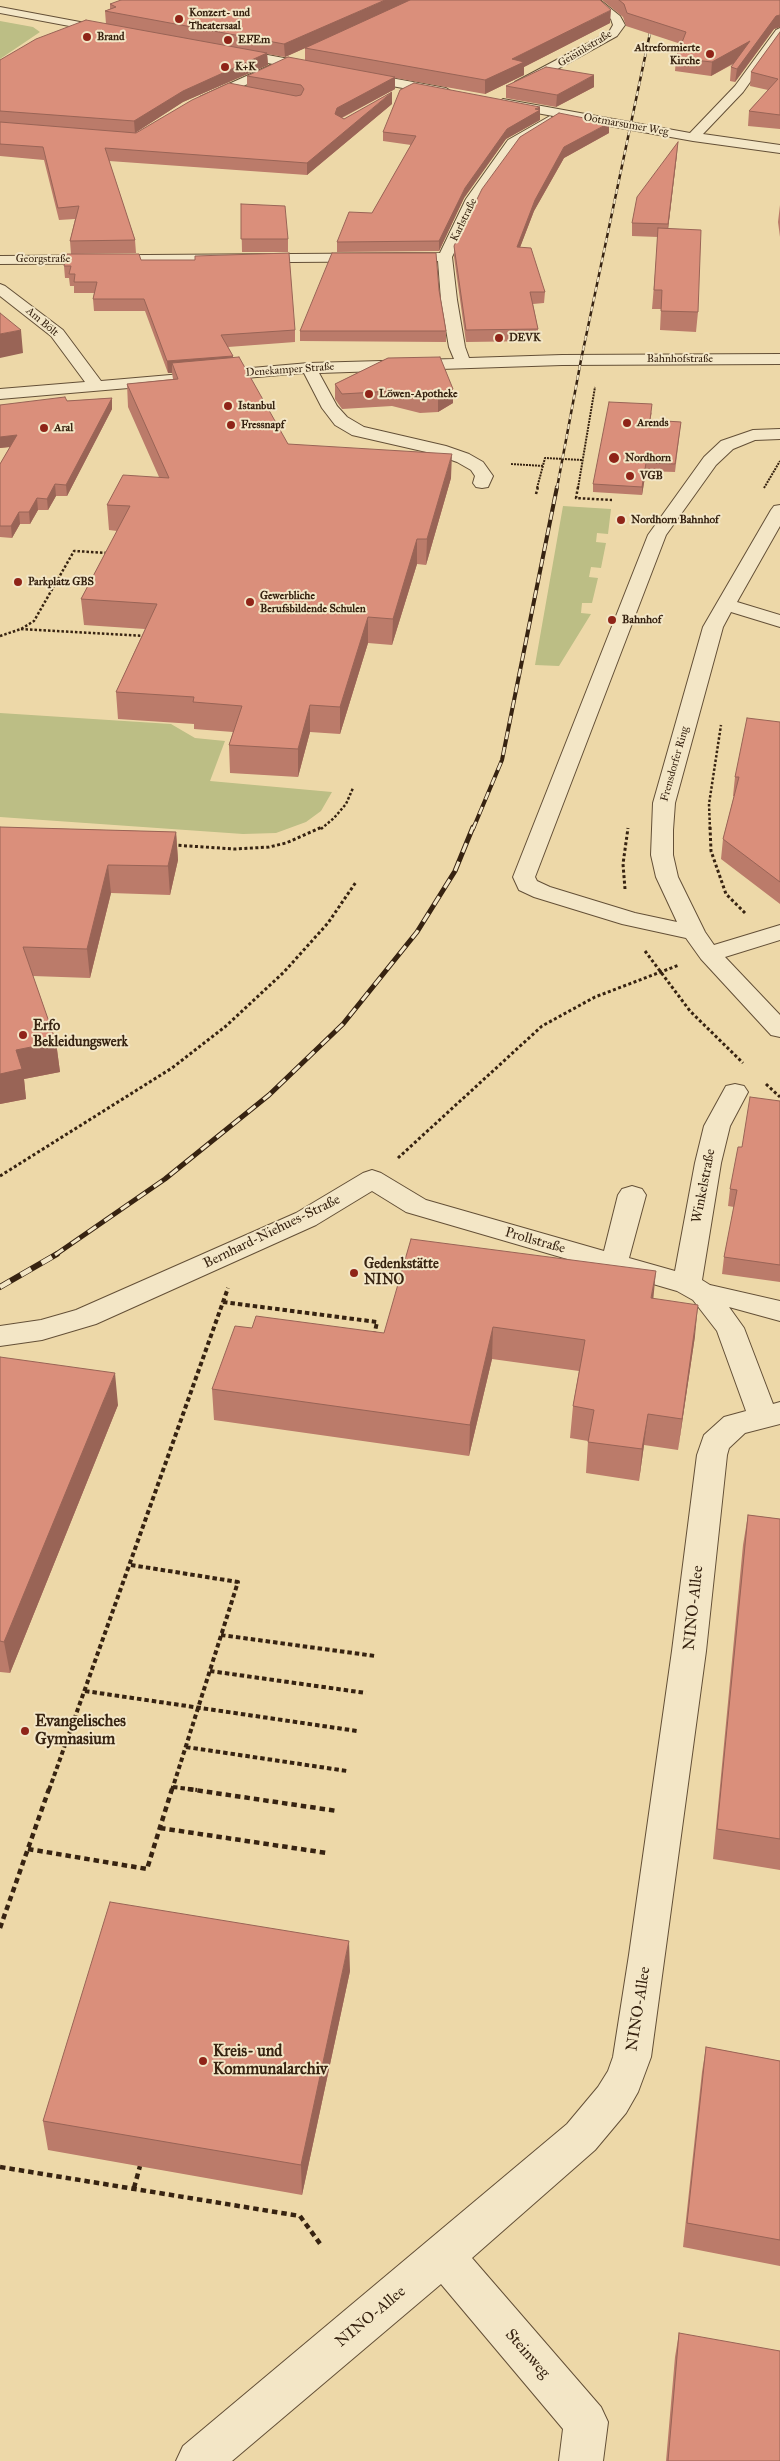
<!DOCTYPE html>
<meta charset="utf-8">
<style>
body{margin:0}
canvas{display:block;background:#edd8a8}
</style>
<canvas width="780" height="2461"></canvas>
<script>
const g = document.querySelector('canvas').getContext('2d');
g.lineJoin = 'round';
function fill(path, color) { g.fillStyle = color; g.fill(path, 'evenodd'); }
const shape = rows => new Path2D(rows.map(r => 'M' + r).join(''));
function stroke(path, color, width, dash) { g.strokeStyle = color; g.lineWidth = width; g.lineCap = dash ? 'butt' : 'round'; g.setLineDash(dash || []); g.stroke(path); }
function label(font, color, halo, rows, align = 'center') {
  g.font = font + ' "IM FELL Great Primer",serif'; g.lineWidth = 4; g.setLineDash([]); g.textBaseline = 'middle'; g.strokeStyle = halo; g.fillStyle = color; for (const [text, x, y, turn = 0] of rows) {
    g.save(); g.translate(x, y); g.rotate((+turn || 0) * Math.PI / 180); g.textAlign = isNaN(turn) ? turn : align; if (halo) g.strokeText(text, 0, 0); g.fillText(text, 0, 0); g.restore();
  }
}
fill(shape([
 [0,21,33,27,40,32,0,59],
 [563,506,611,509,608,534,597,533,596,542,606,543,601,568,591,567,589,577,598,578,592,603,582,603,581,613,591,614,559,666,535,665],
 [0,713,171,724,195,738,225,741,210,781,332,792,321,811,306,822,276,833,243,834,0,817]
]), '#bcbe85');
const minor = shape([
 [586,0,600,0,620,16,625,25,617,36,523,88,515,88,513,85,515,82,609,32,613,25,611,19,586,0],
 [0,7,112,28,118,31,112,34,0,13,0,7],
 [780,28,780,40,743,92,703,134,780,145,780,153,693,141,503,107,497,103,503,99,690,133,735,86,776,30,780,28],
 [230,48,316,64,322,68,316,72,285,66,208,103,200,103,198,100,200,97,273,64,226,55,224,52,230,48],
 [358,72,446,88,452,92,446,96,354,79,352,76,354,73,358,72],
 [550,116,556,120,555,123,518,146,480,199,452,257,457,300,465,347,469,358,562,355,780,354,780,364,562,365,319,373,337,406,347,417,364,427,446,446,469,454,483,462,493,476,488,487,482,488,476,487,473,483,475,476,471,470,457,462,435,454,352,435,335,425,322,408,304,373,0,399,0,389,85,382,51,336,0,296,0,284,5,286,63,330,101,381,309,363,454,359,449,347,441,300,438,261,0,264,0,256,440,253,466,199,508,140,550,116],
 [780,429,780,439,755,440,733,449,716,465,666,535,535,877,537,881,550,887,635,913,677,922,656,877,651,855,653,803,703,627,771,510,774,506,780,505,780,526,737,602,780,615,780,627,731,612,723,627,675,803,673,830,673,855,678,877,705,932,714,945,780,925,780,940,725,957,780,1015,780,1037,771,1035,701,959,686,938,622,924,534,897,519,890,513,877,648,535,704,457,721,441,753,430,780,429],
 [735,1084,744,1086,748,1092,730,1126,721,1163,702,1280,710,1285,780,1301,780,1321,729,1307,744,1328,773,1404,780,1402,780,1424,745,1433,729,1448,727,1455,706,1651,651,2057,638,2092,626,2113,595,2150,472,2258,601,2407,608,2422,603,2461,559,2461,563,2429,441,2284,232,2461,176,2461,183,2446,567,2124,598,2087,608,2071,613,2057,629,1955,672,1651,697,1455,704,1435,724,1417,746,1411,717,1331,693,1300,677,1291,406,1212,372,1191,316,1225,96,1324,42,1340,0,1346,0,1326,41,1320,76,1310,296,1213,363,1173,372,1170,381,1173,426,1200,604,1251,618,1195,622,1189,632,1186,642,1189,646,1195,629,1258,675,1271,695,1163,704,1126,726,1086,735,1084]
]);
stroke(minor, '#645037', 2);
stroke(shape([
 [511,464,543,466],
 [537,488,545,458,582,460],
 [578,488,595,387],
 [764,488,780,461]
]), '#372311', 2, [2, 1]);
stroke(shape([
 [578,487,576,498,612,500],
 [536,494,538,487],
 [21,629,145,636],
 [0,636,21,629,34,621,74,551,108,553],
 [321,829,334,818,346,804,353,788],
 [710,829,709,804,721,725]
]), '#372311', 2.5, [2.5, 2]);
stroke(shape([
 [710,827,711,851,726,894,745,913],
 [173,845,235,849,269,847,286,843,322,827],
 [625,889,623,864,628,828],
 [645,951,690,1011,743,1063],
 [766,1084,780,1097],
 [398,1158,542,1026,595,997,679,965],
 [0,1176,172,1068,226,1026,284,972,328,923,356,882]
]), '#372311', 3, [3, 2.5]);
stroke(shape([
 [223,1302,377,1322,374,1336],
 [131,1565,238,1582,172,1790],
 [221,1635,375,1656],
 [210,1671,366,1693],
 [85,1691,357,1731],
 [186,1747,347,1771],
 [173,1787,197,1790],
 [49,1790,228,1288]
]), '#372311', 4, [4.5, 3]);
stroke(shape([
 [188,1789,337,1811],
 [160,1828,327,1853],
 [28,1849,147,1869,172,1789],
 [0,1928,49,1789],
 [0,2167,300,2216,321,2245],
 [134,2188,140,2166]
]), '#372311', 4.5, [5.5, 4]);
fill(minor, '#f3e6c6');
const railFar3 = shape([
 [557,488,581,360,657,0]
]);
const railFar2 = shape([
 [473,829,502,760,557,487]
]);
const railFar1 = shape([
 [55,1255,165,1179,269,1095,343,1024,417,932,455,871,473,827]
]);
const rail = shape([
 [0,1287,57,1254]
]);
stroke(railFar3, '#372311', 2.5);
stroke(railFar2, '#372311', 4);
stroke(railFar1, '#372311', 5);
stroke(rail, '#372311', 6);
stroke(railFar3, '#f3e6c6', 2, [5]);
stroke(railFar2, '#f3e6c6', 2.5, [8]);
stroke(railFar1, '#f3e6c6', 3, [10]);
stroke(rail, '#f3e6c6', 4.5, [12]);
fill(shape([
 [602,0,780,0,780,27,774,29,735,82,730,81,731,67,735,63,711,76,675,71,676,58,681,44,626,26,623,17],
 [110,4,610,23,524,67,524,75,485,94,395,78,395,89,342,118,344,119,392,104,307,175,109,161,135,240,136,253,71,254,70,241,75,219,59,220,44,160,0,156,0,60,106,24,105,11,110,9],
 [305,48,305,61,247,76,247,87,135,133,183,102,268,65,267,54,285,57],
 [780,32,780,129,748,126,749,111,768,90,750,86,751,72],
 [506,86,594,87,556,107,506,98],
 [540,107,540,120,506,139,464,198,439,251,337,252,337,242,372,213,411,145,383,141,383,132],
 [609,133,564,158,534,211,520,247,545,292,544,303,533,304,538,329,537,341,466,342,454,257,454,246,520,137],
 [677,154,668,229,698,312,696,332,660,330,661,309,652,309,658,237,632,236,632,223],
 [241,204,288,239,288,252,242,252],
 [780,205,780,237,778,222],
 [141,260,295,330,295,342,228,347,233,356,233,358,288,444,451,478,426,565,417,564,392,645,368,643,340,734,310,732,298,777,230,773,229,745,233,732,194,729,194,724,118,719,116,692,145,629,84,625,81,599,117,531,109,530,107,505,159,477,128,407,127,384,173,379,172,373,168,373,145,311,94,311,93,299,94,293,74,293,74,286,70,286,69,278,65,278,64,266],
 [439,290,446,331,446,342,300,341,300,331],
 [388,358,453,403,438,412,420,413,392,406,342,409,335,399,335,384],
 [112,398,112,409,67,496,56,496,48,510,38,510,30,524,20,524,12,538,0,537,0,464,10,447,0,448,0,405],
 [652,412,650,420,681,422,675,472,646,471,642,495,593,492,593,484],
 [780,722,780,904,721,859,723,839,734,796,733,796,735,777],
 [0,827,176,832,178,860,170,895,111,893,90,978,33,976,56,1042,60,1072,24,1079,26,1099,0,1104],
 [780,1101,780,1282,722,1274,724,1257,734,1207,728,1206,730,1189,742,1147],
 [653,1299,695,1336,678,1450,644,1445,639,1481,586,1473,588,1441,570,1438,573,1406,579,1371,492,1359,469,1456,214,1420,212,1389,252,1328,384,1333],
 [0,1357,118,1405,10,1673,0,1672],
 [748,1515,780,1519,780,1870,713,1859,743,1545],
 [350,1971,302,2195,48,2150,43,2121],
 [706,2047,780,2061,780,2266,683,2247,702,2072],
 [679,2333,780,2461,666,2461,675,2357]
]), '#bb7b6a');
fill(shape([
 [385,0,414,0,285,57,284,44],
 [611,10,610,23,524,67,524,75,485,94,485,80,512,59],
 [780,15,780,27,774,29,735,82,737,69,746,56,711,76,712,62,776,16],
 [267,53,268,65,183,102,135,133,134,121,183,91],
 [594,75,594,87,556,107,557,95],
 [395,77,395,89,337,120,335,114,337,108],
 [392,92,392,104,307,175,307,163],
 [540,107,540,120,506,139,464,198,439,251,439,241,465,188,507,129],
 [609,123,609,133,564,158,534,211,516,258,517,247,535,200,564,147],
 [678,142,677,154,667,238,668,224],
 [21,330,23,353,0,358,0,334],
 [233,356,233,368,172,363,172,373,168,373,167,361],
 [453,389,453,403,438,412,438,397],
 [112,398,112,409,67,496,66,485],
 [17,435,18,446,0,448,0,437],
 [452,454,451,478,426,565,427,539],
 [646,463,646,471,642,495,642,487],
 [55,484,56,496,48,510,47,499],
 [37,498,38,510,30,524,29,512],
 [19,512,20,524,12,538,11,526],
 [417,539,417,564,392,645,393,619],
 [368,617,368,643,340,734,340,707],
 [310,705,310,732,298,777,298,749],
 [176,832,178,860,170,895,168,866],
 [108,865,111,893,90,978,87,949],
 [56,1042,60,1072,24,1079,26,1099,0,1104,0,1074,16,1050],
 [656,1271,653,1302,651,1298],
 [698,1305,695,1336,678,1450,682,1419],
 [493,1327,492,1359,469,1456,470,1425],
 [115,1373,118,1405,10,1673,4,1642],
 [648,1414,644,1445,639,1481,642,1449],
 [349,1941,350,1971,302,2195,301,2165]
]), '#996456');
const building = shape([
 [121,0,385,0,284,44,105,11,116,7,110,4,121,0],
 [410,0,600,0,611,10,512,59,524,62,485,80,305,48,410,0],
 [619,0,780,0,780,15,776,16,737,69,731,67,750,41,712,62,676,58,686,32,627,13,624,4,619,0],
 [86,20,267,53,183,91,134,121,0,111,0,60,36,39,86,20],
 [780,32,780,115,749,111,778,79,751,72,780,32],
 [288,57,395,77,337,108,335,114,344,119,392,92,307,163,105,148,135,240,70,241,79,206,58,208,43,147,0,144,0,122,136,133,192,100,229,83,296,96,301,95,304,89,301,85,247,76,288,57],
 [546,67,594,75,557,95,506,86,546,67],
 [414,83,540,107,535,109,540,110,507,129,465,188,439,241,337,242,349,212,372,213,416,136,383,132,400,90,414,83],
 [559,113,609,123,564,147,535,200,517,247,531,248,545,292,530,292,538,329,466,330,454,246,482,189,520,137,559,113],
 [678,142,668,224,632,223,637,197,678,142],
 [241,204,285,206,288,239,241,239,241,204],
 [658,228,701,230,698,312,661,311,662,290,654,290,658,228],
 [289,253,295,330,221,335,233,356,167,361,144,299,93,299,97,282,74,282,75,274,69,274,71,266,64,266,67,254,139,254,141,260,195,260,195,256,289,253],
 [332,253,436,253,439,290,446,331,300,331,332,253],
 [0,313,21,330,0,334,0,313],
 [239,357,288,444,452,454,427,539,417,539,393,619,368,617,340,707,310,705,298,749,229,745,242,706,193,702,194,697,116,692,157,604,81,599,130,506,107,505,123,475,169,478,127,384,178,379,172,363,239,357],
 [440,357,453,389,438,397,420,398,392,391,342,394,335,384,388,358,440,357],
 [65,397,67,401,112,398,66,485,55,484,47,499,37,498,29,512,19,512,11,526,0,526,0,464,17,435,0,437,0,405,65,397],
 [609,402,652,404,650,420,681,422,675,464,646,463,642,487,593,484,609,402],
 [747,718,780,722,780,882,723,839,739,777,735,777,747,718],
 [0,827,176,832,168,866,108,865,87,949,23,947,56,1042,16,1050,22,1069,0,1074,0,827],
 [750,1097,780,1101,780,1265,724,1257,737,1190,730,1189,738,1147,742,1147,750,1097],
 [411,1239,656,1271,651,1298,698,1305,682,1419,648,1414,642,1449,588,1442,594,1410,573,1406,585,1340,493,1327,470,1425,212,1389,235,1326,252,1328,256,1316,384,1333,411,1239],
 [0,1357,115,1373,4,1642,0,1641,0,1357],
 [748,1515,780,1519,780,1839,717,1829,748,1515],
 [110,1902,349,1941,301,2165,43,2121,110,1902],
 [706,2047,780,2061,780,2240,687,2223,706,2047],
 [679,2333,780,2351,780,2461,668,2461,679,2333]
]);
fill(building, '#da8f7b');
stroke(building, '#996456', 1);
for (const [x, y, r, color] of [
 [179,19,5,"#8f2418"],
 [87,37,5,"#8f2418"],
 [228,40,5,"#8f2418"],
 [710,54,5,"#8f2418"],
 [225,67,5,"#8f2418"],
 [499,338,5,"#8f2418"],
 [369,394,5,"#8f2418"],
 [228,406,5,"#8f2418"],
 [627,423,5,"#8f2418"],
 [231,425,5,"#8f2418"],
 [44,428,5,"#8f2418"],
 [614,458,6,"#8f2418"],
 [630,476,5,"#8f2418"],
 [621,520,5,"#8f2418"],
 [18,582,5,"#8f2418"],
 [250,602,5,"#8f2418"],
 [612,620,5,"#8f2418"],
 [23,1035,5,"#8f2418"],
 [354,1273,5,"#8f2418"],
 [25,1731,5,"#8f2418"],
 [203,2061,5,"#8f2418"]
]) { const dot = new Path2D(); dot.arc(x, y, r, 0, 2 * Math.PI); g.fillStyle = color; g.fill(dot); stroke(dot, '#f3e6c6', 2); }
label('bold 11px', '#372311', '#f3e6c6', [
 ["Konzert- und",189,13],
 ["Theatersaal",189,26],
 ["Brand",97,37],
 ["EFEm",238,40],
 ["Altreformierte",700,48,"right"],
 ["Kirche",700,61,"right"],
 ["K+K",235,67],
 ["DEVK",509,338],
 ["Löwen-Apotheke",379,394],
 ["Istanbul",238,406],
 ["Arends",637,423],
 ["Fressnapf",241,425],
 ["Aral",54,428],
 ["Nordhorn",625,458],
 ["VGB",640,476],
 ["Nordhorn Bahnhof",631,520],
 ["Parkplatz GBS",28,582],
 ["Gewerbliche",260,596],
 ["Berufsbildende Schulen",260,609],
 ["Bahnhof",622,620]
], 'left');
label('11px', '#372311', '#f3e6c6', [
 ["Geisinkstraße",585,49,-31],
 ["Ootmarsumer Weg",626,125,10],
 ["Karlstraße",464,220,-64],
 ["Georgstraße",43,259],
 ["Am Bölt",42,322,40],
 ["Bahnhofstraße",680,359],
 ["Denekamper Straße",290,370,-4],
 ["Frensdorfer Ring",675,764,-74]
]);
label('bold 14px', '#372311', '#f3e6c6', [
 ["Erfo",33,1027],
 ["Bekleidungswerk",33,1043],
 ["Gedenkstätte",364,1265],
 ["NINO",364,1281]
], 'left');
label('14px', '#372311', '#f3e6c6', [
 ["Winkelstraße",704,1186,-79],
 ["Bernhard-Niehues-Straße",272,1232,-26],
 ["Prollstraße",535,1241,16]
]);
label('16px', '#372311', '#f3e6c6', [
 ["NINO-Allee",694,1608,-84],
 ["NINO-Allee",639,2009,-81],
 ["NINO-Allee",371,2317,-40],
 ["Steinweg",527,2354,49]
]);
label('bold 16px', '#372311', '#f3e6c6', [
 ["Evangelisches",35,1722],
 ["Gymnasium",35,1740],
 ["Kreis- und",213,2052],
 ["Kommunalarchiv",213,2070]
], 'left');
</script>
